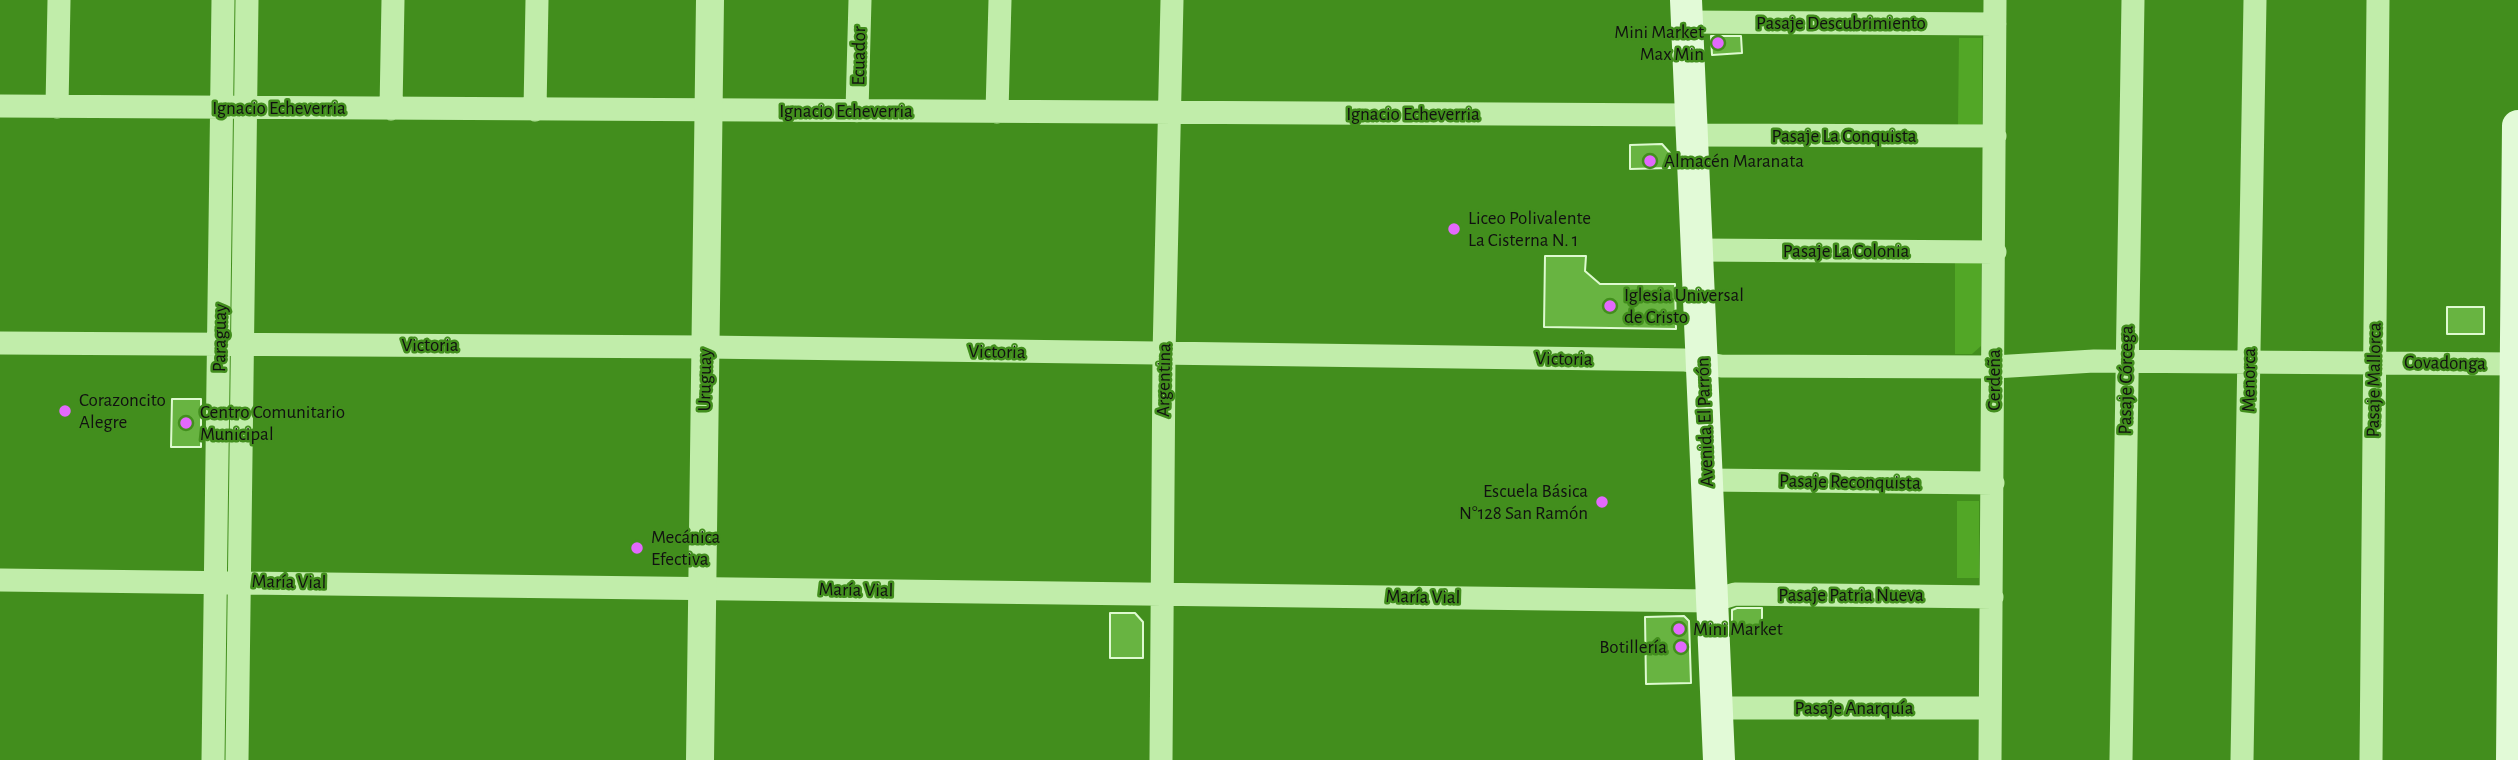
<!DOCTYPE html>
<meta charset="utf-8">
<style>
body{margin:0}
canvas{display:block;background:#428e1d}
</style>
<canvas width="2518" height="760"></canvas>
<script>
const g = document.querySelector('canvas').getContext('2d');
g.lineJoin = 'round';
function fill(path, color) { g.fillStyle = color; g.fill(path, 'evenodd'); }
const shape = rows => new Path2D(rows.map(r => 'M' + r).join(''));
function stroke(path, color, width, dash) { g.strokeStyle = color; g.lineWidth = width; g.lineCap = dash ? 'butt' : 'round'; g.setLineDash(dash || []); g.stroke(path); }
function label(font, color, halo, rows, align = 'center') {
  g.font = font + ' "Alegreya Sans",sans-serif'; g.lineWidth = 5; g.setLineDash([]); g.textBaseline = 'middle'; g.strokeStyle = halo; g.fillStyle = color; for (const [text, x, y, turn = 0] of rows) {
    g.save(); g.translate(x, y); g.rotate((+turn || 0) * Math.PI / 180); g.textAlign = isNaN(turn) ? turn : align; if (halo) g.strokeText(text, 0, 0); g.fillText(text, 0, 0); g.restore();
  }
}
fill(shape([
 [1959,38,1982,38,1982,127,1958,127],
 [1955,263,1981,263,1981,346,1972,354,1955,354],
 [1957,501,1979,501,1979,578,1957,578]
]), '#52a726');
const building = shape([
 [1711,36,1741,36,1742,53,1712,55,1711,36],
 [1662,144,1670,153,1670,168,1630,169,1630,145,1662,144],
 [1545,256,1586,256,1585,271,1600,284,1675,284,1676,329,1544,327,1545,256],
 [2447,307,2484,307,2484,334,2447,334,2447,307],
 [172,399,201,399,201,447,171,447,172,399],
 [1737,608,1762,608,1762,627,1732,627,1732,610,1737,608],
 [1110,613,1135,613,1143,622,1143,658,1110,658,1110,613],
 [1684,616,1689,621,1691,683,1646,684,1645,617,1684,616]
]);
fill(building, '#68b441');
stroke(building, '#defad0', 2);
stroke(shape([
 [1687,22,1995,24],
 [0,106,1692,115],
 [57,107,59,0],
 [391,109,393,0],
 [535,110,537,0],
 [857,111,860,0],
 [997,112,1000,0],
 [1692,135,1995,136],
 [1697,250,1995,252],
 [0,343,705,347,1684,360,1721,366,1994,367,2094,361,2518,364],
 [1707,480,1993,483],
 [0,580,1712,601,1735,594,1992,597],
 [1717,708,1990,708],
 [213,760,223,0],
 [237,760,247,0],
 [1161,760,1164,355,1172,0],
 [1990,760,1995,0],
 [2121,760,2133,0],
 [2242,760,2255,0],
 [2371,760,2378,0]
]), '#c1edaa', 23);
stroke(shape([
 [700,760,710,0]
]), '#c1edaa', 28);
stroke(shape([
 [1686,0,1719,760],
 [2512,760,2518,126]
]), '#e2fad7', 32);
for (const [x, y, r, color] of [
 [1718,43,7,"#e369fd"],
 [1650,161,7,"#e369fd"],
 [1454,229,7,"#e369fd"],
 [1610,306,7,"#e369fd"],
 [65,411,7,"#e369fd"],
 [186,423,7,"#e369fd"],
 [1602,502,7,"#e369fd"],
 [637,548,7,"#e369fd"],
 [1679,629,7,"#e369fd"],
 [1681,647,7,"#e369fd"]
]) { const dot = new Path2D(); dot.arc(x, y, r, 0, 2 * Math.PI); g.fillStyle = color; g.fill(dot); stroke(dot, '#428e1d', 2.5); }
label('19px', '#111', '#428e1d', [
 ["Pasaje Descubrimiento",1841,23],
 ["Ecuador",859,56,-89],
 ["Ignacio Echeverria",279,108],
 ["Ignacio Echeverria",846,111],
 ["Ignacio Echeverria",1413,114],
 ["Pasaje La Conquista",1844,136],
 ["Pasaje La Colonia",1846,251],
 ["Paraguay",220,338,-89],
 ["Victoria",430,345],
 ["Victoria",997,352,1],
 ["Victoria",1564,359,1],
 ["Covadonga",2445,363,1],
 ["Uruguay",705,380,-89],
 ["Argentina",1164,380,-89],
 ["Cerdeña",1994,380,-90],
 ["Pasaje Córcega",2126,380,-89],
 ["Menorca",2249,380,-89],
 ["Pasaje Mallorca",2374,380,-89],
 ["Avenida El Parrón",1705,422,-92],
 ["Pasaje Reconquista",1850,482,1],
 ["María Vial",289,582,1],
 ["María Vial",856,590,1],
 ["Pasaje Patria Nueva",1851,595],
 ["María Vial",1423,597,1],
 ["Pasaje Anarquía",1854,708]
]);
label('19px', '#111', '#428e1d', [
 ["Mini Market",1704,32,"right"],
 ["Max Min",1704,54,"right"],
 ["Almacén Maranata",1664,161],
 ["Liceo Polivalente",1468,218],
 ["La Cisterna N. 1",1468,240],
 ["Iglesia Universal",1624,295],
 ["de Cristo",1624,317],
 ["Corazoncito",79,400],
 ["Alegre",79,422],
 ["Centro Comunitario",200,412],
 ["Municipal",200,434],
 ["Escuela Básica",1588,491,"right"],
 ["N°128 San Ramón",1588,513,"right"],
 ["Mecánica",651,537],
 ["Efectiva",651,559],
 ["Mini Market",1693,629],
 ["Botillería",1667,647,"right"]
], 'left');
</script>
